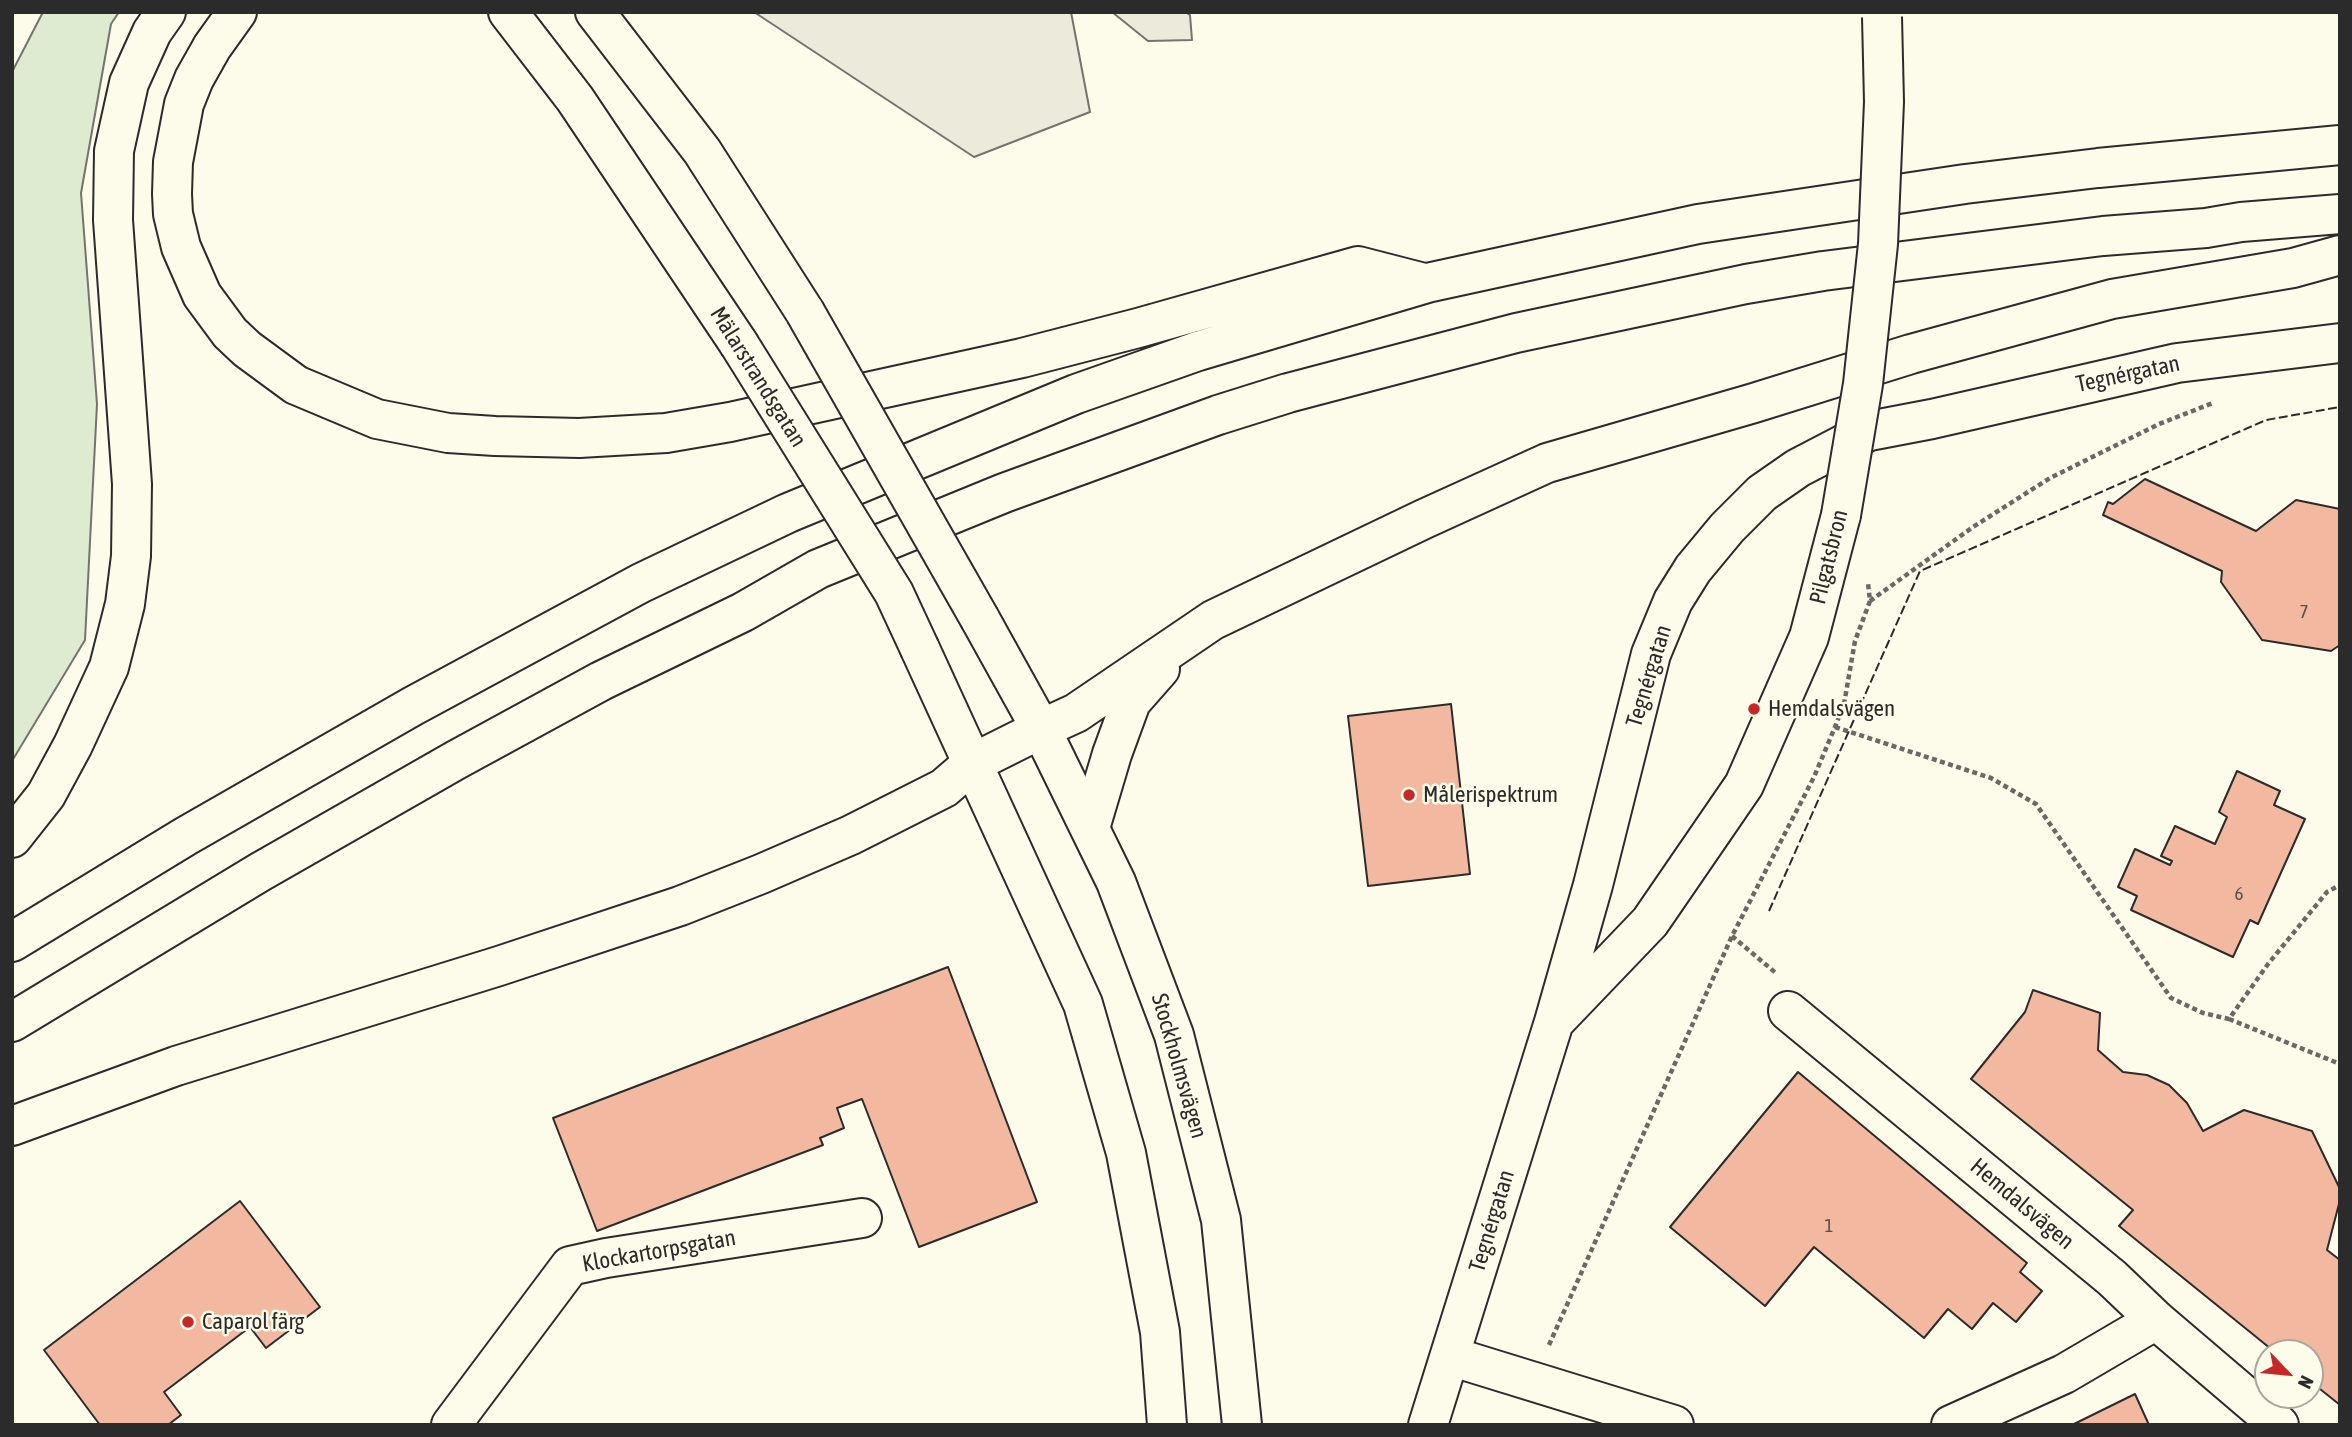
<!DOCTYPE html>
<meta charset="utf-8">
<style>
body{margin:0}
#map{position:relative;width:2352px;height:1437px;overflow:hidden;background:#fdfbea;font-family:"Asap Condensed",sans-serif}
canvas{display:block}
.frame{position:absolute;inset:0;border:14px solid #2b2b2b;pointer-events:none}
.north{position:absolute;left:2254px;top:1339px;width:70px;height:70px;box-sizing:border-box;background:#fdfbea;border:2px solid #a9a89e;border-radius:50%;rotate:116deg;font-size:19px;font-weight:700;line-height:28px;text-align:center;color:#2b2b2b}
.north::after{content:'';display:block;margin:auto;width:24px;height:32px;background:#c62828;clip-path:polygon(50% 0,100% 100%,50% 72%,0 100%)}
</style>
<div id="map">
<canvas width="2352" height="1437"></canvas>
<div class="frame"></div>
<div class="north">N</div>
</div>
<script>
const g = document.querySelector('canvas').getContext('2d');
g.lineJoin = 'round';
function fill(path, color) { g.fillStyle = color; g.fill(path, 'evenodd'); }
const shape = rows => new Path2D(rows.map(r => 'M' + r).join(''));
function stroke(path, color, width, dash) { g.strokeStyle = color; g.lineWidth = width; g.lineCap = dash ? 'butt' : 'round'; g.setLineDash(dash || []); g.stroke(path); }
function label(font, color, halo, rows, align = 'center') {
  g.font = font + ' "Asap Condensed",sans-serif'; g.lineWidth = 5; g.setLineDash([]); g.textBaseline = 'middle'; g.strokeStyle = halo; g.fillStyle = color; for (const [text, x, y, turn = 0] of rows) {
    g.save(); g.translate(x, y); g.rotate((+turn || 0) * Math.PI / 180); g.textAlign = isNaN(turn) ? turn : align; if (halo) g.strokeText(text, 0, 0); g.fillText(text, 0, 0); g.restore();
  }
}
const green = shape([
 [43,12,119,12,111,24,81,193,97,404,85,640,12,761,12,72,43,12]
]);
fill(green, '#deebd1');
stroke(green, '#74746e', 2);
const parking = shape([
 [754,12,1071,12,1090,112,974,157,754,12],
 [1112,12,1185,12,1190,15,1192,40,1148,41,1112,12]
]);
fill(parking, '#eceadb');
stroke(parking, '#74746e', 2);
const building = shape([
 [2145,479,2256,531,2296,500,2340,509,2340,645,2331,651,2262,640,2221,582,2222,571,2103,515,2108,502,2113,504,2145,479],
 [1451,704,1470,874,1368,886,1348,716,1451,704],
 [2237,771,2280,791,2274,805,2305,819,2258,924,2250,920,2233,957,2131,910,2137,896,2118,887,2135,849,2170,865,2172,861,2161,856,2175,826,2215,844,2227,817,2219,812,2237,771],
 [948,967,1037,1202,919,1247,862,1099,837,1108,844,1128,820,1138,823,1145,597,1231,553,1118,948,967],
 [2033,990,2100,1013,2098,1050,2123,1072,2147,1075,2169,1085,2187,1103,2203,1131,2244,1110,2312,1131,2340,1189,2340,1200,2327,1250,2340,1260,2340,1405,2310,1381,2310,1353,2276,1353,2119,1226,2133,1210,1971,1079,2025,1012,2033,990],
 [1798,1072,2027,1263,2020,1272,2042,1291,2016,1322,1993,1303,1972,1329,1948,1309,1924,1338,1814,1247,1765,1306,1670,1227,1798,1072],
 [240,1201,320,1307,266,1348,250,1327,164,1392,181,1415,168,1425,100,1425,44,1350,240,1201],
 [2135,1394,2149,1425,2072,1425,2135,1394]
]);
fill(building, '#f2b8a0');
stroke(building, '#2b2b2b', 2);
const minor = shape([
 [1788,1011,2112,1278,2156,1320,2279,1425],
 [1558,1018,1650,922,1744,785,1809,637,1841,515],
 [1450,1356,1674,1425],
 [451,1425,570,1266,606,1258,862,1218],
 [1428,1425,1554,1022,1593,885,1651,654,1673,601,1693,569,1727,528,1762,493,1798,468,1869,431,1932,419,2177,363,2340,343],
 [1951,1425,2064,1374,2156,1320]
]);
const major = shape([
 [508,12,575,99,739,344],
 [595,12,702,151,805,312],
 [980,619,1041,729,1116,882,1174,1035,1221,1220,1242,1425],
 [920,649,1083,1004,1126,1153,1160,1332,1167,1425],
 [973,763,1041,729]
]);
const highway = shape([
 [237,12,212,47,194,79,184,104,173,162,172,194,173,214,181,247,202,295,230,333,247,349,296,385,377,419,448,433,495,436,579,438,666,433,730,422,1022,358,1138,328,1358,266,1424,283],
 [1041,729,1076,713,1213,620,1424,519,1547,463,1754,403,1911,354,2112,299,2293,268,2340,255],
 [1090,828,1112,754,1131,702,1160,669],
 [12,838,46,795,73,745,109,667,125,604,131,556,132,484,113,220,114,151,129,83,152,32,166,12],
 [12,942,186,836,413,706,641,583,788,513,1076,394,1198,351,1427,283,1698,224,1965,184,2098,168,2340,145],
 [12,1022,260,872,456,760,601,681,743,612,818,569,1004,493,1218,415,1288,393,1516,333,1746,284,1823,271,2103,236,2206,228,2241,222,2340,214],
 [12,1126,176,1066,499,966,680,906,761,874,851,835,944,788,973,763]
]);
stroke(minor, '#2b2b2b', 42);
stroke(major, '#2b2b2b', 42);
stroke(highway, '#2b2b2b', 42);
stroke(shape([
 [1870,601,1973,527,2050,478,2159,424,2213,403],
 [1835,727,1991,778,2036,804,2171,998,2203,1013,2229,1019,2268,964,2327,892,2340,885],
 [1732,936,1777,974],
 [2229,1019,2340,1064],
 [1549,1345,1732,936,1814,777,1835,727,1844,704,1855,641,1870,601,1868,583]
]), '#6a6964', 4.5, [5, 3.5]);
stroke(minor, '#fdfbea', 38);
stroke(major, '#fdfbea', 38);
stroke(highway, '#fdfbea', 38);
const minorBridge = shape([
 [1841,515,1863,384,1878,244,1884,102,1882,17]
]);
const majorBridge = shape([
 [805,312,980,619],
 [739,344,894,593,920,649]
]);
stroke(minorBridge, '#2b2b2b', 42, []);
stroke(majorBridge, '#2b2b2b', 42, []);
stroke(minorBridge, '#fdfbea', 38);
stroke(majorBridge, '#fdfbea', 38);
stroke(shape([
 [1769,911,1920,571,2266,420,2340,407]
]), '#2b2b2b', 2, [9, 3.5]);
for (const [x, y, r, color] of [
 [1754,709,7,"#c62828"],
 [1409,795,7,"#c62828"],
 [188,1322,7,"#c62828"]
]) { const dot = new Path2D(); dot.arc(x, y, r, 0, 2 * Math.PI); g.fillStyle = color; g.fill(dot); stroke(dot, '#fdfbea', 2.5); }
label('19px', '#5d4e48', null, [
 ["7",2304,612],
 ["6",2239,894],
 ["1",1829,1226]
]);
label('23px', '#2b2b2b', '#fdfbea', [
 ["Tegnérgatan",2128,374,-12],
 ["Mälarstrandsgatan",758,377,58],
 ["Pilgatsbron",1829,557,-76],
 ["Tegnérgatan",1649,676,-73],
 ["Stockholmsvägen",1179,1066,74],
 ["Hemdalsvägen",2022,1204,40],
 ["Tegnérgatan",1492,1221,-73],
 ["Klockartorpsgatan",659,1251,-10]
]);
label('23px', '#2b2b2b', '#fdfbea', [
 ["Hemdalsvägen",1768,709],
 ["Målerispektrum",1423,795],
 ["Caparol färg",202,1322]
], 'left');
</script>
